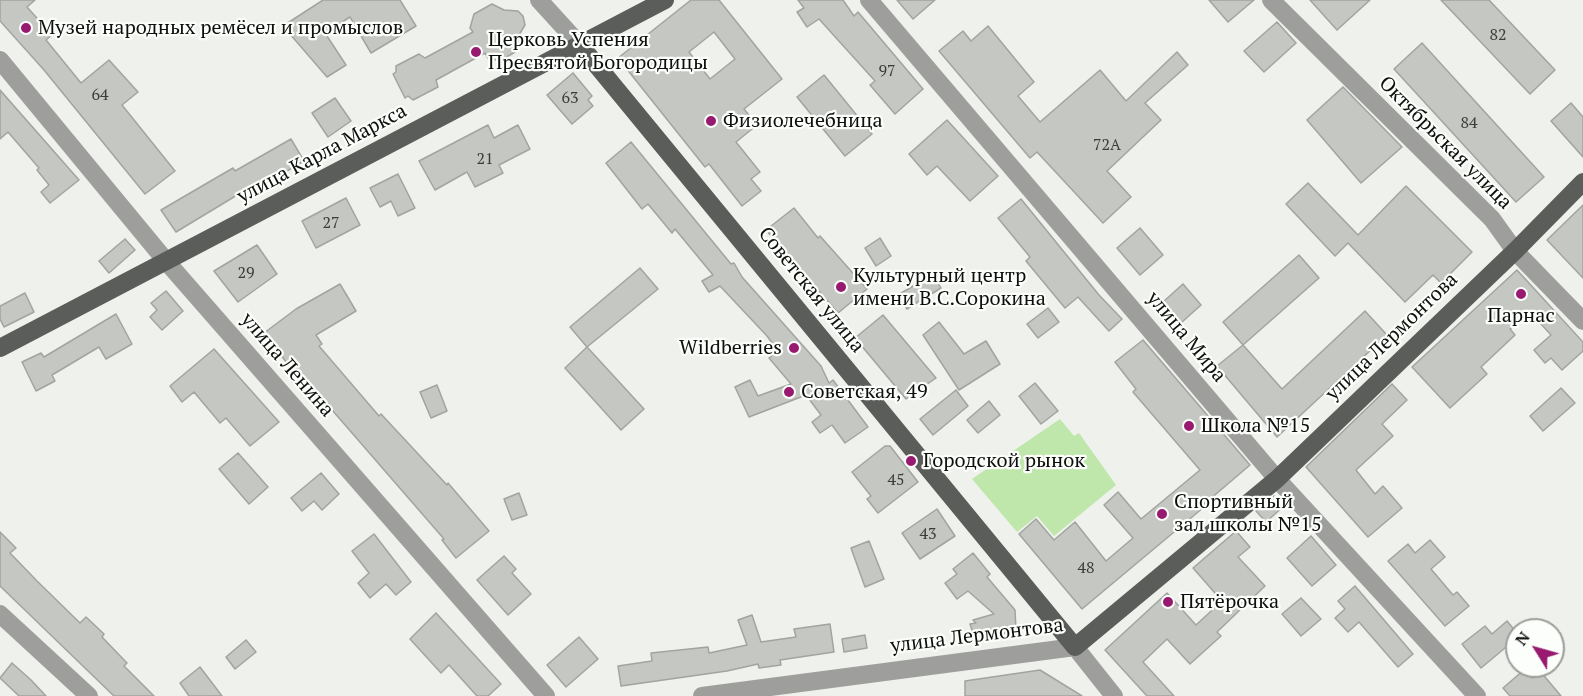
<!DOCTYPE html>
<meta charset="utf-8">
<style>
body{margin:0}
#map{position:relative;width:1583px;height:696px;overflow:hidden;background:#eef1ec;font-family:"PT Serif",serif}
canvas{display:block}
.north{position:absolute;left:1505px;top:618px;width:60px;height:60px;box-sizing:border-box;background:#fbfefa;border:2px solid #9c9e9b;border-radius:50%;rotate:307deg;font-size:16px;font-weight:700;line-height:24px;text-align:center;color:#0e0f0d}
.north::after{content:'';display:block;margin:auto;width:21px;height:27px;background:#981970;clip-path:polygon(50% 0,100% 100%,50% 72%,0 100%)}
</style>
<div id="map">
<canvas width="1583" height="696"></canvas>
<div class="north">N</div>
</div>
<script>
const g = document.querySelector('canvas').getContext('2d');
g.lineJoin = 'round';
function fill(path, color) { g.fillStyle = color; g.fill(path, 'evenodd'); }
const shape = rows => new Path2D(rows.map(r => 'M' + r).join(''));
function stroke(path, color, width, dash) { g.strokeStyle = color; g.lineWidth = width; g.lineCap = dash ? 'butt' : 'round'; g.setLineDash(dash || []); g.stroke(path); }
function label(font, color, halo, rows, align = 'center') {
  g.font = font + ' "PT Serif",serif'; g.lineWidth = 4.5; g.setLineDash([]); g.textBaseline = 'middle'; g.strokeStyle = halo; g.fillStyle = color; for (const [text, x, y, turn = 0] of rows) {
    g.save(); g.translate(x, y); g.rotate((+turn || 0) * Math.PI / 180); g.textAlign = isNaN(turn) ? turn : align; if (halo) g.strokeText(text, 0, 0); g.fillText(text, 0, 0); g.restore();
  }
}
fill(shape([
 [1060,419,1074,436,1079,433,1116,485,1054,536,1037,516,1017,532,972,479]
]), '#c0e7ab');
const building = shape([
 [0,0,35,0,27,7,52,35,46,40,81,83,109,60,138,92,122,105,175,171,145,194,44,70,0,21,0,0],
 [323,0,400,0,416,26,371,53,350,17,325,33,346,65,327,77,283,26,323,0],
 [691,0,719,0,782,79,744,109,757,125,736,142,760,172,751,179,761,191,742,206,709,164,705,167,618,58,691,0],
 [714,32,735,59,710,79,689,52,714,32],
 [798,0,843,0,854,16,858,12,923,89,895,114,870,85,875,81,819,19,807,27,797,12,804,8,798,0],
 [897,0,935,0,913,19,897,0],
 [1209,0,1254,0,1228,22,1209,0],
 [1310,0,1370,0,1337,30,1310,0],
 [1441,0,1489,0,1555,70,1530,94,1441,0],
 [492,4,504,10,518,11,523,16,525,25,519,35,519,44,515,52,500,61,488,58,485,53,436,80,438,87,413,100,408,96,405,98,393,74,396,72,396,66,419,54,425,58,473,32,470,28,474,14,492,4],
 [1277,22,1296,43,1264,72,1244,51,1277,22],
 [988,26,1034,82,1018,96,1040,122,1100,70,1126,101,1177,52,1188,65,1145,103,1161,120,1107,171,1131,197,1103,223,1037,152,1030,158,939,51,963,31,971,41,988,26],
 [1422,43,1544,177,1516,202,1394,69,1422,43],
 [573,73,592,96,588,100,593,106,572,124,547,95,573,73],
 [824,75,872,134,845,156,797,97,824,75],
 [1343,87,1402,147,1361,183,1307,120,1343,87],
 [0,90,79,180,50,203,41,192,49,185,37,170,39,168,8,132,0,139,0,90],
 [335,98,351,121,328,137,312,113,335,98],
 [1571,103,1583,117,1583,157,1551,121,1571,103],
 [947,120,998,176,970,201,937,166,927,175,909,154,947,120],
 [488,125,494,138,518,125,530,149,499,165,503,173,475,187,467,172,435,190,419,161,488,125],
 [291,139,304,161,265,184,262,180,176,232,161,210,233,168,235,171,291,139],
 [631,142,731,264,734,263,742,277,821,366,829,383,833,380,868,427,845,443,832,425,820,433,812,422,821,415,806,395,749,417,735,387,750,380,758,396,791,384,769,358,778,351,767,336,720,286,709,292,702,281,713,275,675,229,672,233,648,204,642,209,606,163,631,142],
 [398,174,415,208,398,216,391,201,380,207,370,188,398,174],
 [1308,183,1358,235,1406,186,1472,252,1441,283,1433,275,1405,302,1348,243,1335,256,1286,204,1308,183],
 [346,198,360,225,316,248,302,221,346,198],
 [1021,199,1099,295,1122,319,1109,331,1078,297,1065,308,1026,261,1030,257,998,218,1021,199],
 [1583,205,1583,278,1547,240,1583,205],
 [794,208,818,238,820,236,867,289,838,313,766,230,794,208],
 [1140,228,1163,255,1140,275,1117,248,1140,228],
 [880,238,891,256,876,266,865,248,880,238],
 [125,239,135,250,109,273,99,261,125,239],
 [257,245,277,274,238,302,214,271,257,245],
 [1299,255,1319,278,1243,345,1223,322,1299,255],
 [640,268,658,289,587,347,570,327,640,268],
 [1517,270,1583,342,1583,351,1562,370,1551,358,1545,363,1534,350,1551,335,1530,312,1510,329,1515,335,1481,367,1487,374,1450,408,1412,367,1517,270],
 [933,274,941,288,907,309,898,295,933,274],
 [340,284,356,311,316,335,322,344,319,346,379,416,381,414,447,485,448,483,489,531,456,558,442,540,444,539,293,365,290,367,264,333,296,309,340,284],
 [1183,284,1201,305,1181,323,1163,302,1183,284],
 [166,291,183,311,162,330,150,317,157,310,151,303,166,291],
 [25,293,34,312,4,327,0,319,0,306,25,293],
 [1048,308,1059,322,1038,338,1027,324,1048,308],
 [1365,311,1387,335,1277,437,1217,366,1243,345,1282,389,1365,311],
 [116,314,132,344,106,359,99,347,52,375,55,381,36,391,22,362,41,353,44,357,116,314],
 [883,315,936,378,906,399,855,338,883,315],
 [939,322,964,354,986,341,1000,364,959,390,923,335,939,322],
 [1143,340,1250,465,1202,506,1204,507,1082,609,1019,534,1036,519,1054,540,1075,522,1106,561,1133,538,1104,505,1118,492,1141,519,1200,470,1133,392,1136,389,1115,362,1143,340],
 [587,347,644,409,621,430,565,368,587,347],
 [214,349,279,422,250,446,226,418,220,423,194,392,182,402,170,386,214,349],
 [1035,383,1058,411,1041,424,1019,396,1035,383],
 [1392,384,1407,400,1382,424,1393,436,1356,470,1375,494,1383,486,1402,508,1368,537,1306,467,1392,384],
 [437,385,447,411,431,418,420,392,437,385],
 [1561,388,1575,403,1543,431,1530,416,1561,388],
 [956,390,968,406,933,435,920,419,956,390],
 [989,401,1000,415,978,433,967,420,989,401],
 [885,446,890,446,918,482,878,513,867,499,871,496,852,472,885,446],
 [238,453,268,487,249,504,219,469,238,453],
 [321,473,339,494,322,510,314,501,302,511,291,498,321,473],
 [519,493,527,515,512,520,504,499,519,493],
 [1274,496,1284,506,1266,522,1256,511,1274,496],
 [937,509,955,536,920,559,902,533,937,509],
 [1236,531,1250,547,1238,557,1265,586,1217,632,1221,636,1190,664,1167,639,1143,662,1174,696,1147,696,1105,650,1167,593,1196,625,1222,601,1193,568,1236,531],
 [0,532,16,548,10,553,37,581,80,623,86,617,104,634,102,637,127,663,124,666,154,696,114,696,0,586,0,532],
 [374,534,411,582,396,595,386,584,370,598,358,583,369,573,352,551,374,534],
 [1311,536,1336,565,1312,586,1287,558,1311,536],
 [1430,540,1445,557,1431,569,1453,595,1457,592,1469,606,1445,626,1388,561,1408,544,1415,553,1430,540],
 [869,541,884,579,865,587,851,548,869,541],
 [973,553,990,574,987,577,1015,610,1016,630,976,642,970,624,976,623,973,620,994,614,968,591,957,599,945,583,957,574,953,569,973,553],
 [504,556,516,569,512,573,531,594,508,615,477,580,504,556],
 [1355,586,1413,654,1398,667,1359,622,1348,632,1335,618,1345,609,1338,601,1355,586],
 [1301,598,1321,619,1301,636,1282,614,1301,598],
 [436,613,501,684,488,696,477,696,449,665,441,673,410,639,436,613],
 [752,615,761,642,796,637,794,629,830,624,834,652,780,660,781,665,759,668,758,664,727,671,621,686,618,666,652,661,651,653,708,647,709,653,747,645,738,620,752,615],
 [1507,621,1517,633,1517,638,1481,668,1462,644,1485,626,1492,634,1507,621],
 [865,635,867,648,844,652,842,639,865,635],
 [579,637,598,659,566,687,547,665,579,637],
 [246,640,256,652,235,669,226,657,246,640],
 [12,663,31,680,46,696,19,696,0,678,12,663],
 [200,667,222,696,189,696,180,683,200,667],
 [1525,669,1532,678,1540,671,1561,696,1510,696,1503,688,1525,669],
 [1040,670,1082,696,965,696,965,681,1040,670]
]);
fill(building, '#c4c7c2');
stroke(building, '#a1a4a0', 1.5);
stroke(shape([
 [539,0,580,45],
 [869,0,1277,479,1477,696],
 [1271,0,1492,219,1515,251,1583,321],
 [0,60,166,261,546,696],
 [0,614,89,696],
 [702,696,1075,647,1114,696]
]), '#9e9f9d', 18);
stroke(shape([
 [580,45,1075,647,1277,479,1515,251,1583,182],
 [0,348,665,0]
]), '#5b5d5a', 18);
for (const [x, y, r, color] of [
 [26,28,6,"#981970"],
 [476,52,6,"#981970"],
 [711,121,6,"#981970"],
 [841,287,6,"#981970"],
 [1521,294,6,"#981970"],
 [794,348,6,"#981970"],
 [789,392,6,"#981970"],
 [1189,426,6,"#981970"],
 [911,461,6,"#981970"],
 [1162,514,6,"#981970"],
 [1168,602,6,"#981970"]
]) { const dot = new Path2D(); dot.arc(x, y, r, 0, 2 * Math.PI); g.fillStyle = color; g.fill(dot); stroke(dot, '#fbfefa', 2); }
label('16px', '#3c3d3a', null, [
 ["82",1498,35],
 ["97",887,71],
 ["64",100,95],
 ["63",570,98],
 ["84",1469,123],
 ["72А",1107,145],
 ["21",485,159],
 ["27",331,223],
 ["29",246,273],
 ["45",896,480],
 ["43",928,534],
 ["48",1086,568]
]);
label('20px', '#0e0f0d', '#fbfefa', [
 ["Музей народных ремёсел и промыслов",38,28],
 ["Церковь Успения",488,40],
 ["Пресвятой Богородицы",488,63],
 ["Физиолечебница",723,121],
 ["Культурный центр",853,276],
 ["имени В.С.Сорокина",853,299],
 ["Парнас",1521,316,"center"],
 ["Wildberries",782,348,"right"],
 ["Советская, 49",801,392],
 ["Школа №15",1201,426],
 ["Городской рынок",923,461],
 ["Спортивный",1174,502],
 ["зал школы №15",1174,525],
 ["Пятёрочка",1180,602]
], 'left');
label('20px', '#0e0f0d', '#fbfefa', [
 ["Октябрьская улица",1445,143,45],
 ["улица Карла Маркса",322,154,-28],
 ["Советская улица",811,290,51],
 ["улица Мира",1186,337,50],
 ["улица Лермонтова",1392,337,-44],
 ["улица Ленина",287,365,49],
 ["улица Лермонтова",977,636,-7]
]);
</script>
